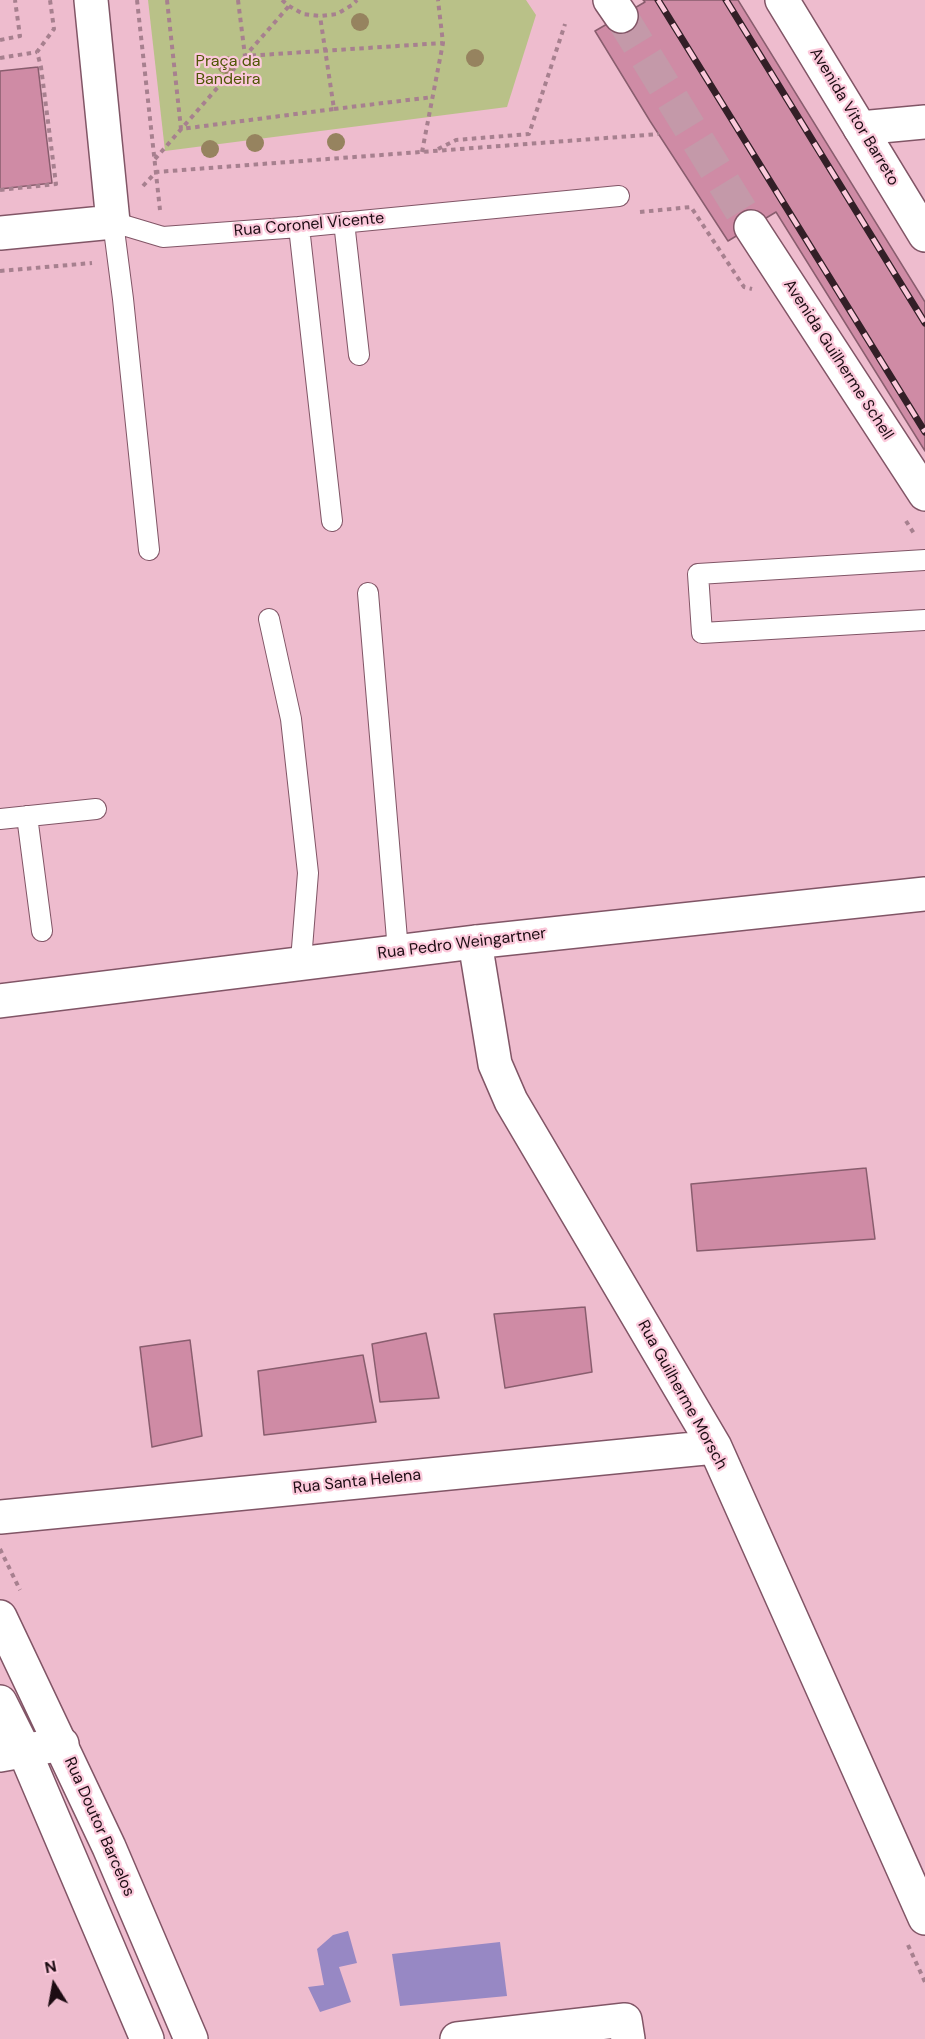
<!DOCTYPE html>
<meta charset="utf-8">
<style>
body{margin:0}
#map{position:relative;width:925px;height:2039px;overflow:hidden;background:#eebcce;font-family:"DM Sans",sans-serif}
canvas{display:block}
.north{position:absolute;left:24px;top:1955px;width:60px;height:60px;-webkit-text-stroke:4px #fbc9db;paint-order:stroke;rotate:349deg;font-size:16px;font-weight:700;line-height:24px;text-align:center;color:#1d0c13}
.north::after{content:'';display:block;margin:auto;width:21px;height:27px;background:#1d0c13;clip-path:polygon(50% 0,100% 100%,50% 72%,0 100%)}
</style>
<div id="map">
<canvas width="925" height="2039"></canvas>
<div class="north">N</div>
</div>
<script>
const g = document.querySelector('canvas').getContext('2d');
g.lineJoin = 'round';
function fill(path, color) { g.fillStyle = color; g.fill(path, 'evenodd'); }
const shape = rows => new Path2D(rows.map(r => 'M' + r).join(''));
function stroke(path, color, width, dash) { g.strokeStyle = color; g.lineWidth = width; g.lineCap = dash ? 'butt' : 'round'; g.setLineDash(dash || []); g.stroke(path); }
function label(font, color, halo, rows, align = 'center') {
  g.font = font + ' "DM Sans",sans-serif'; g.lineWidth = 4.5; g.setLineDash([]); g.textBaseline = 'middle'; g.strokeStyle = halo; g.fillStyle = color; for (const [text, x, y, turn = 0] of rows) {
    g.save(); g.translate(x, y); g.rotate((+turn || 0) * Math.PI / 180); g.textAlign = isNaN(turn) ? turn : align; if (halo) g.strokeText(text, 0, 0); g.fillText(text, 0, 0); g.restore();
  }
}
fill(shape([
 [148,0,526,0,536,15,507,107,165,151]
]), '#b9c188');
fill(shape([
 [348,1931,357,1963,339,1967,351,2002,320,2012,308,1987,324,1985,317,1949,333,1935],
 [500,1942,507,1996,400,2006,392,1954]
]), '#9788c4');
const building = shape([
 [643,0,738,0,925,302,925,451,776,212,728,241,650,121,595,31,645,2,643,0],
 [38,67,52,183,0,189,0,71,38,67],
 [866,1168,875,1239,697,1251,691,1184,866,1168],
 [585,1307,592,1372,505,1388,494,1314,585,1307],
 [426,1333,439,1398,380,1402,372,1344,426,1333],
 [190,1340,202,1436,152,1447,140,1347,190,1340],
 [363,1355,376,1422,264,1435,258,1371,363,1355]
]);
fill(building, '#cf8ba5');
stroke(building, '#895d6e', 1.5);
stroke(shape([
 [621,16,751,227]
]), '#c499a9', 33, [33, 16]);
const lane = shape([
 [344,222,359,355],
 [299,227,332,521],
 [149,550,123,299,113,222,163,237,299,227,619,196],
 [925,560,698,574,702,633,925,620],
 [368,593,398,951],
 [269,619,291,719,308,873,302,948,304,963],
 [27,816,42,931],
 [0,819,96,809]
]);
const street = shape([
 [860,128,925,122],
 [0,233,113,222,91,0],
 [475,942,495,1064,511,1101,715,1447,925,1918],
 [0,1001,475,942,925,894],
 [0,1517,715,1447],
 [0,1755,62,1744],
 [457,2039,625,2020,628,2039]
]);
const secondary = shape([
 [610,0,621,16],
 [782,0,925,235],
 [751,227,925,494],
 [0,1617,109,1847,191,2039],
 [0,1702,24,1750,147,2039]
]);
stroke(lane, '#815566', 22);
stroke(street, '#815566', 36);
stroke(secondary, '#815566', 36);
stroke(shape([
 [137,0,160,210],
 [167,0,181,129,334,109,320,16],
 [238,0,245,56,443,43],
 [282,0,289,6,303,14,320,16,337,14,352,5,357,0],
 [0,40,20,36,15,0],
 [0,58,37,52],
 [334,109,433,97],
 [438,149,456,140,529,134,565,24],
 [422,152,443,43,438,0],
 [155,159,289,6],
 [143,186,156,172,659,134],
 [0,190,56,184,41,67,37,52,54,29,50,0],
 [640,212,691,207,744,287,752,289],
 [0,271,92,263],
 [906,521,915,535],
 [0,1549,20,1590],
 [908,1945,925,1982]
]), '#a7808f', 4, [4.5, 4.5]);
stroke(lane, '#fff', 20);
stroke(street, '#fff', 33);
stroke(secondary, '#fff', 33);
const rail = shape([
 [658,0,925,432],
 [726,0,925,323]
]);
stroke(rail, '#331f27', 7);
stroke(rail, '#fbc9db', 4.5, [14]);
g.fillStyle = '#96835f';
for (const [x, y] of [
 [360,22],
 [475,58],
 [226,65],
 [336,142],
 [255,143],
 [210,149]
]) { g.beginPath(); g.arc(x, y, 9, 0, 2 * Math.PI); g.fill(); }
label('16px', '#4e5505', '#fbc9db', [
 ["Praça da",228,62],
 ["Bandeira",228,80]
]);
label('16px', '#1d0c13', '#fbc9db', [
 ["Avenida Vitor Barreto",854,117,59],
 ["Rua Coronel Vicente",309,225,-5],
 ["Avenida Guilherme Schell",838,360,57],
 ["Rua Pedro Weingartner",462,944,-7],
 ["Rua Guilherme Morsch",682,1395,61],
 ["Rua Santa Helena",357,1482,-6],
 ["Rua Doutor Barcelos",99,1827,66]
]);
</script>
